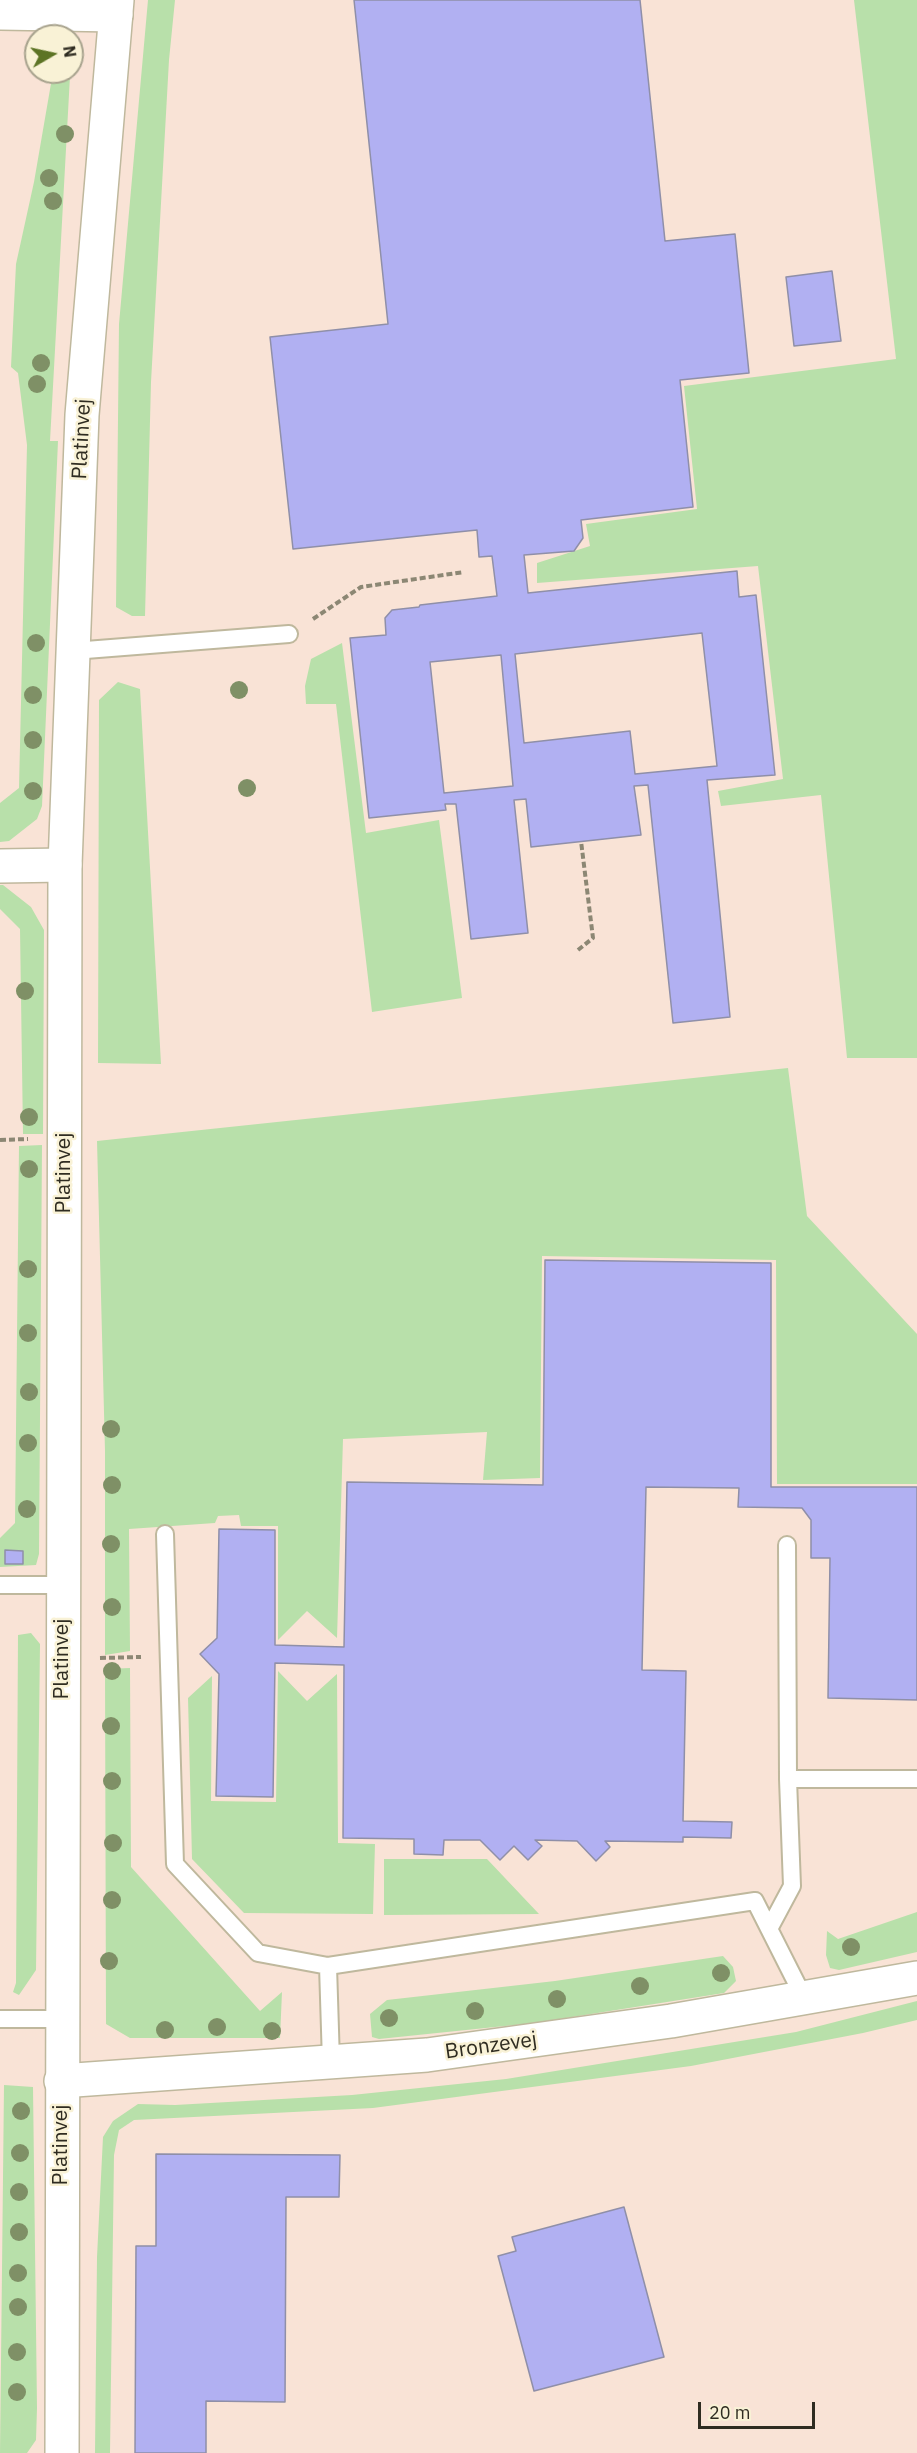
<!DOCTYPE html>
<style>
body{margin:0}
#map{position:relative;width:917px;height:2453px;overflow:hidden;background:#f9f2d6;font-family:"IBM Plex Sans",sans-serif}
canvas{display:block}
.north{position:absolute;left:24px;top:24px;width:60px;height:60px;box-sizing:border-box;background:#f9f2d6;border:2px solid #a8a38e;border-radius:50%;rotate:81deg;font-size:16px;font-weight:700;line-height:24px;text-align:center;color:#2f2c21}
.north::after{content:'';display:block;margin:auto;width:21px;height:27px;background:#5d7425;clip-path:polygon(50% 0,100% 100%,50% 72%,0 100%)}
.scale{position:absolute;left:698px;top:2402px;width:117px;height:27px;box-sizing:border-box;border:3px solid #2f2c21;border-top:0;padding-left:8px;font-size:18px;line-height:21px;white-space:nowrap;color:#2f2c21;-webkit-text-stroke:4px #f9f2d6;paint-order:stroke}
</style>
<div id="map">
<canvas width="917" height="2453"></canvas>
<div class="north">N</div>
<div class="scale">20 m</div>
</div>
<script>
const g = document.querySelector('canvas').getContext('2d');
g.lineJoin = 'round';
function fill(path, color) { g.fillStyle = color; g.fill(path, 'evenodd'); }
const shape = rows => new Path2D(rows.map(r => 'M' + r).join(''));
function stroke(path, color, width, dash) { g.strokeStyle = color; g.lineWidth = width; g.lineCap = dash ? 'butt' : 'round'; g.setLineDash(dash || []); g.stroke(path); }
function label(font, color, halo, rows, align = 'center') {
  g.font = font + ' "IBM Plex Sans",sans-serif'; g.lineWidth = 5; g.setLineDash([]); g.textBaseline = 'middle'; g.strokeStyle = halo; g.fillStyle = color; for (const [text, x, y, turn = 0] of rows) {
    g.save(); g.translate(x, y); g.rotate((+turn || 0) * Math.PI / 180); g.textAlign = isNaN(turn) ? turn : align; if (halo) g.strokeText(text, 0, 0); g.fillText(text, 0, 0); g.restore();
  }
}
fill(shape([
 [0,0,917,0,917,2453,0,2453],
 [36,36,72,36,72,72,36,72]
]), '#f9e3d6');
fill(shape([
 [148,0,175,0,169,60,151,382,145,616,132,616,116,607,119,324],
 [854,0,917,0,917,1058,847,1058,821,795,721,806,718,791,783,779,758,566,537,583,537,563,590,546,586,524,697,509,684,386,896,359],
 [53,72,68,72,70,76,50,441,58,441,42,806,37,819,9,841,0,842,0,803,19,788,27,445,18,373,11,367,16,264,34,182],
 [342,643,366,833,439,820,462,998,372,1012,336,704,306,704,305,686,311,659],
 [118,682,140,689,161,1064,98,1063,99,700],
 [0,885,3,885,31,907,44,930,43,1134,23,1134,20,929,0,909],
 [788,1068,807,1216,917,1334,917,1484,777,1484,776,1260,542,1256,540,1478,483,1480,487,1432,343,1439,337,1638,307,1611,278,1640,278,1526,241,1526,239,1515,218,1516,215,1523,129,1529,130,1651,105,1655,105,1451,97,1141],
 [42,1145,39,1554,36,1565,0,1567,0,1538,15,1523,19,1146],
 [31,1633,40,1644,36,1970,19,1995,13,1992,16,1983,18,1635],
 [130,1668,131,1867,260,2011,282,1992,280,2038,130,2038,106,2024,105,1669],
 [278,1671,307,1701,337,1674,338,1843,375,1844,373,1914,244,1913,192,1859,188,1698,212,1676,211,1801,276,1802],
 [384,1859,487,1859,539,1914,384,1915],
 [917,1912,917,1952,839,1970,830,1968,826,1955,827,1931,838,1939],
 [723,1956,733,1967,736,1981,724,1993,534,2023,379,2039,372,2037,370,2014,387,2000,555,1981],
 [917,2001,917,2020,863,2033,691,2066,373,2108,134,2120,119,2130,114,2155,110,2453,95,2453,97,2257,103,2137,113,2121,138,2104,175,2105,352,2095,506,2079,796,2032],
 [4,2085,33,2087,37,2408,36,2440,27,2453,0,2453]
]), '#b8e0aa');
const building = shape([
 [354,0,640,0,665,241,735,234,749,373,680,380,693,507,581,520,583,538,574,551,524,555,528,593,737,571,739,597,756,595,775,775,707,780,730,1017,673,1023,648,785,634,786,641,835,531,847,526,799,514,800,528,933,471,939,456,804,445,804,446,810,369,818,350,638,386,635,385,618,392,610,419,607,420,605,497,596,492,556,479,557,477,530,293,549,270,337,388,324,354,0],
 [702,633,717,766,635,774,630,731,524,743,515,654,702,633],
 [501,655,513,786,444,793,430,662,501,655],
 [832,271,841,341,794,346,786,277,832,271],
 [545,1260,771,1263,771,1487,917,1487,917,1700,828,1698,830,1558,811,1558,811,1520,802,1508,738,1507,739,1488,646,1487,642,1670,686,1671,683,1821,732,1822,731,1838,683,1837,683,1842,605,1841,610,1847,596,1861,577,1841,535,1840,542,1846,528,1860,514,1846,500,1860,480,1840,444,1840,443,1855,414,1854,414,1839,343,1838,344,1665,275,1663,273,1797,216,1796,219,1674,200,1654,217,1638,219,1529,275,1530,275,1645,344,1647,347,1482,543,1485,545,1260],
 [5,1550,23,1551,23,1564,5,1564,5,1550],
 [156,2154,340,2155,339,2197,286,2197,285,2402,206,2401,206,2453,135,2453,136,2246,156,2246,156,2154],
 [624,2207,664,2357,534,2391,498,2256,516,2251,512,2237,624,2207]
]);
fill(building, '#b1b0f2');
stroke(building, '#8f8fa8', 1.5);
const lane = shape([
 [73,651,289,634],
 [165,1534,175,1864,258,1953,328,1966,755,1901,804,1998],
 [0,1585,63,1585],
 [788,1779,917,1779],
 [769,1929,792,1886,788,1779,787,1545],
 [328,1966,331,2062],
 [0,2019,61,2019]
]);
const street = shape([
 [0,13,116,15],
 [0,866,65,865],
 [61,2081,427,2055,671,2021,917,1978]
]);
const secondary = shape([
 [62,2453,65,865,82,415,117,0]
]);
stroke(lane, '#bfb89d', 20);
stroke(street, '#bfb89d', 36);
stroke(secondary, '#bfb89d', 36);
stroke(shape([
 [313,619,361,587,464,572],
 [578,950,593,938,581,841],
 [0,1140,28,1139],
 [100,1658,141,1657]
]), '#8c8774', 4, [6, 3]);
stroke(lane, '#fff', 16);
stroke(street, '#fff', 33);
stroke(secondary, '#fff', 33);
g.fillStyle = '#7f9066';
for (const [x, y] of [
 [65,134],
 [49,178],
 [53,201],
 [41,363],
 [37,384],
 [36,643],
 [239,690],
 [33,695],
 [33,740],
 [247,788],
 [33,791],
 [25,991],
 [29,1117],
 [29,1169],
 [28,1269],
 [28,1333],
 [29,1392],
 [111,1429],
 [28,1443],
 [112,1485],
 [27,1509],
 [111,1544],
 [112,1607],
 [112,1671],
 [111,1726],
 [112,1781],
 [113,1843],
 [112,1900],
 [851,1947],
 [109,1961],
 [721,1973],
 [640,1986],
 [557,1999],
 [475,2011],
 [389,2018],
 [217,2027],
 [165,2030],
 [272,2031],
 [21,2111],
 [20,2153],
 [19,2192],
 [19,2232],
 [18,2273],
 [18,2307],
 [17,2352],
 [17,2392]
]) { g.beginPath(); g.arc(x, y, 9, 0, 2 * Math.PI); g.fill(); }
label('21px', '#2f2c21', '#f9f2d6', [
 ["Platinvej",82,439,-87],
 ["Platinvej",64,1173,-90],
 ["Platinvej",62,1659,-90],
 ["Bronzevej",491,2046,-8],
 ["Platinvej",61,2145,-90]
]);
</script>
